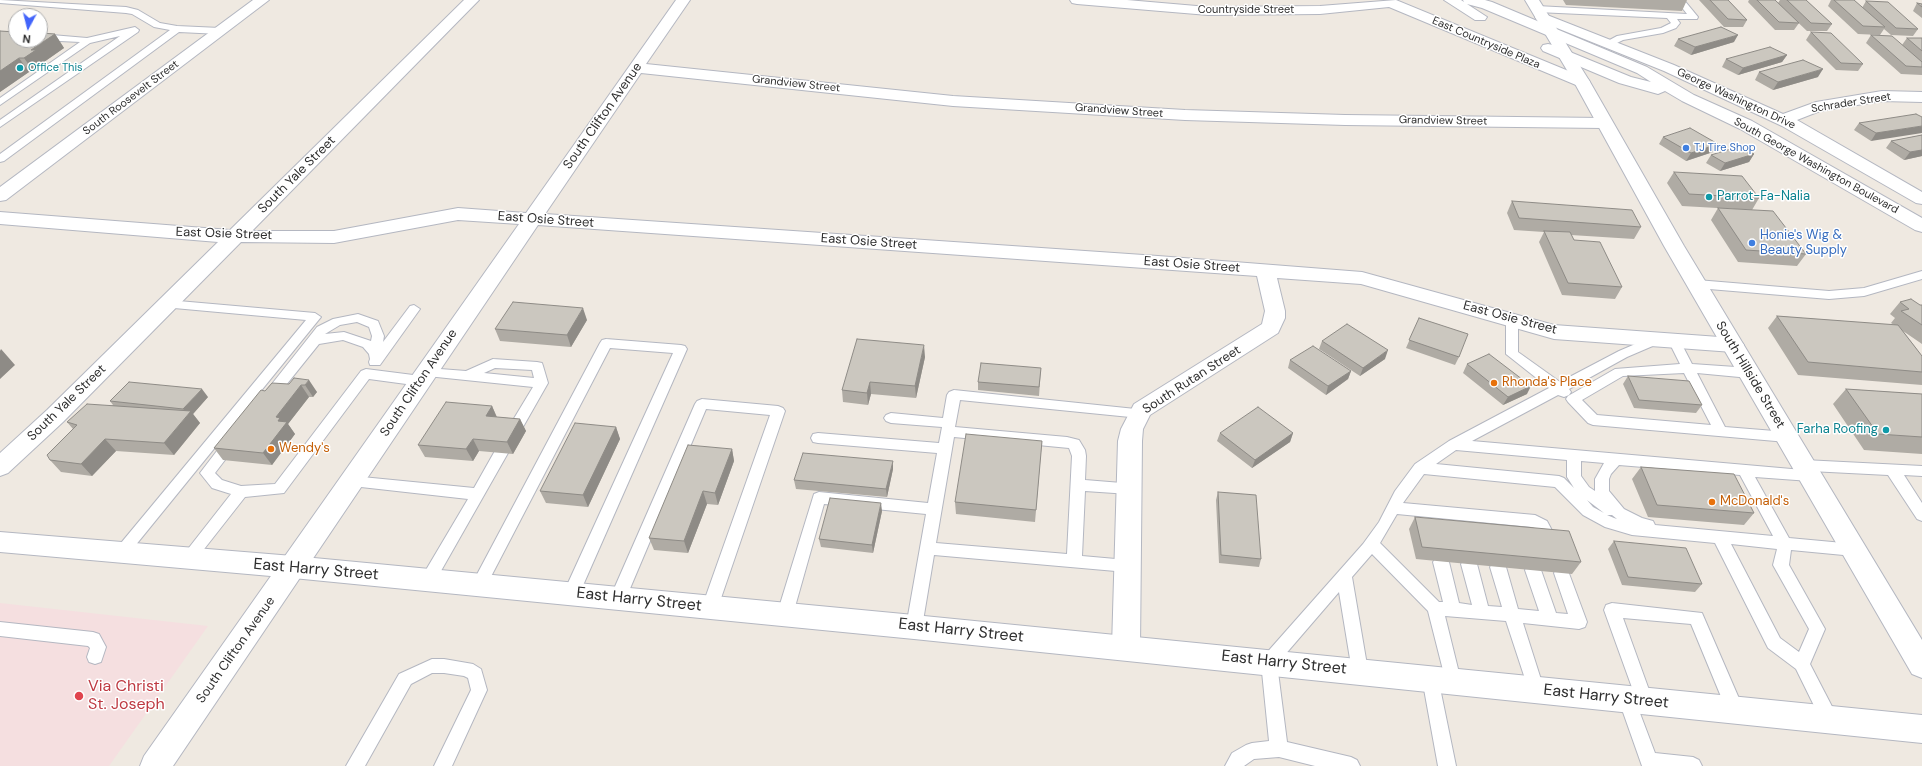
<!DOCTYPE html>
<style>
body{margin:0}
#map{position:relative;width:1922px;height:766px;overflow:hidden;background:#efe9e1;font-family:"DM Sans",sans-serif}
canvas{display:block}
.north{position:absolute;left:8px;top:8px;width:40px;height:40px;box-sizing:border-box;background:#fff;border:1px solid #ababab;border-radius:50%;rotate:187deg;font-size:11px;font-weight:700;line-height:16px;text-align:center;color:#2e2e2e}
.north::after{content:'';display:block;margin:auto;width:14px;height:18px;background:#4264fb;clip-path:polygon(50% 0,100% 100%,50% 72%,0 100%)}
</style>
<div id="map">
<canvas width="1922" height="766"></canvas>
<div class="north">N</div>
</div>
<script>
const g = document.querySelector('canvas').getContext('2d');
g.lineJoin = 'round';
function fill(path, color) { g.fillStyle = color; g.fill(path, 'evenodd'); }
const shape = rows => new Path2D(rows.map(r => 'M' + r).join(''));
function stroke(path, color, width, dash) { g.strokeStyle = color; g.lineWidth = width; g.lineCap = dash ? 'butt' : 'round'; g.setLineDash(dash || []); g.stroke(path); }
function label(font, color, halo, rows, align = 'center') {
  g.font = font + ' "DM Sans",sans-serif'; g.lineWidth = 3; g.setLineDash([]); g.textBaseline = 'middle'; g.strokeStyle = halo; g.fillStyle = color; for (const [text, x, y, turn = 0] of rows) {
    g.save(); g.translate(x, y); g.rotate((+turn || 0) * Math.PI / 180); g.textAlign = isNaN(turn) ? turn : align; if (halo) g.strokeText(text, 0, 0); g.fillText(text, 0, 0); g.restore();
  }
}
fill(shape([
 [0,603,208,626,109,766,0,766]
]), '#f5dfe0');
const service = shape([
 [0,0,126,7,138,10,160,23,177,26,220,28,224,31,220,34,179,32,4,161,0,162,0,154,170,30,154,27,132,14,126,13,0,3,0,0],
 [1676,0,1684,0,1698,17,1697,19,1677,19,1680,23,1676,28,1663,33,1623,40,1609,47,1605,44,1606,42,1617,36,1661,28,1671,23,1667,18,1537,12,1533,9,1537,6,1687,14,1676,0],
 [135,27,139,30,138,32,0,127,0,120,120,36,90,43,0,105,0,98,80,42,40,40,40,34,87,38,135,27],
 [1922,271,1922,279,1864,296,1829,299,1697,288,1691,284,1697,280,1829,291,1864,288,1922,271],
 [167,300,315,313,321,317,126,557,121,559,116,557,113,553,116,549,306,320,163,307,161,304,163,301,167,300],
 [414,305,420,309,380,365,370,365,369,362,370,359,369,354,363,347,343,340,319,344,274,400,264,400,262,397,264,394,317,327,333,319,358,314,378,321,384,336,383,342,410,306,414,305],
 [357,322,369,327,372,336,371,341,344,332,325,334,340,325,357,322],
 [1512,316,1516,317,1518,320,1518,352,1560,382,1619,351,1654,336,1662,336,1664,339,1662,342,1627,357,1569,389,1571,392,1569,395,1564,397,1558,395,1472,441,1803,470,1799,469,1797,465,1799,461,1804,460,1922,466,1922,476,1904,475,1922,503,1922,521,1917,519,1888,475,1810,471,1815,472,1817,476,1815,480,1810,481,1755,477,1789,538,1854,544,1859,546,1862,550,1859,554,1854,556,1791,550,1789,565,1825,629,1810,664,1839,720,1836,726,1830,728,1824,726,1796,669,1768,648,1715,543,1632,535,1605,527,1583,515,1555,487,1424,474,1403,503,1535,515,1547,521,1556,538,1558,542,1556,546,1551,548,1546,546,1537,529,1532,527,1397,514,1380,543,1439,602,1443,602,1433,562,1436,558,1441,556,1446,558,1449,562,1459,603,1472,605,1461,564,1464,560,1469,558,1474,560,1477,564,1488,606,1502,607,1490,567,1493,563,1498,561,1503,563,1506,567,1518,609,1539,611,1525,570,1528,565,1533,564,1538,565,1541,570,1556,613,1568,614,1554,573,1557,568,1562,567,1567,568,1587,622,1585,627,1579,629,1523,623,1544,689,1542,694,1536,697,1530,694,1506,621,1445,616,1461,681,1459,686,1453,689,1447,686,1428,611,1372,554,1352,577,1368,671,1366,676,1360,678,1354,676,1352,671,1339,592,1277,664,1287,742,1351,757,1357,760,1360,766,1315,766,1279,757,1254,759,1244,766,1225,766,1232,753,1246,745,1252,743,1269,741,1261,662,1263,657,1363,544,1379,522,1395,491,1415,464,1449,441,1549,388,1506,354,1506,320,1508,317,1512,316],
 [1456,450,1567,460,1567,477,1574,488,1564,478,1559,476,1436,464,1456,450],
 [1581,461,1604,463,1595,479,1595,491,1589,487,1581,476,1581,461],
 [1619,465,1740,475,1773,536,1655,525,1653,521,1642,518,1624,509,1609,491,1609,479,1611,474,1619,465],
 [1587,500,1604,513,1593,507,1587,500],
 [1607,515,1612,515,1617,519,1614,518,1607,515],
 [1731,544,1777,549,1773,565,1809,629,1799,652,1780,638,1731,544],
 [1674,336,1678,337,1692,364,1750,368,1755,370,1756,373,1755,376,1750,378,1697,373,1725,427,1787,432,1792,433,1794,437,1792,441,1787,442,1593,425,1588,423,1568,402,1566,399,1568,396,1615,369,1680,364,1668,340,1670,337,1674,336],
 [1684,373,1711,425,1597,415,1582,400,1623,376,1684,373],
 [606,339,681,345,685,346,687,349,577,599,571,601,565,599,563,594,673,353,610,348,484,590,479,592,474,590,471,585,474,580,600,343,602,340,606,339],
 [493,359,537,362,542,363,543,366,548,383,519,434,514,435,509,434,507,430,533,387,427,376,422,375,421,372,422,369,427,368,466,371,493,359],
 [495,368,532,370,534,378,484,373,495,368],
 [366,369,421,376,426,378,427,381,426,384,421,386,369,379,284,493,245,497,194,562,189,564,184,562,181,558,184,554,231,494,212,488,200,473,226,439,231,438,236,439,238,443,215,473,222,480,241,486,275,484,361,371,366,369],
 [954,390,1145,410,1147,413,1145,416,1140,418,960,400,955,427,1067,437,1079,440,1085,450,1086,456,1085,480,1134,484,1136,488,1134,492,1129,494,1085,491,1082,556,1127,560,1132,562,1135,566,1132,570,1127,572,934,555,922,627,920,632,914,634,908,632,906,627,926,514,824,504,793,614,791,619,785,621,779,619,777,614,814,494,819,492,928,503,937,453,818,443,813,442,811,438,813,434,818,433,939,443,942,427,891,423,886,421,884,418,886,415,891,413,943,418,947,395,949,392,954,390],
 [954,437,1069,448,1072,456,1067,554,936,543,954,437],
 [702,399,778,406,783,408,785,411,718,607,716,612,710,614,704,612,702,607,770,415,706,409,626,598,624,603,618,605,612,603,610,598,695,404,697,401,702,399],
 [501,448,506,449,508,453,433,585,428,586,423,585,420,580,468,499,352,486,347,485,345,481,347,477,352,476,474,488,496,449,501,448],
 [1612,603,1702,613,1744,710,1741,716,1735,718,1729,716,1691,624,1623,618,1653,701,1651,707,1645,709,1639,707,1604,610,1606,605,1612,603],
 [0,622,93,632,99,634,106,647,101,662,95,664,89,662,87,657,90,648,88,646,0,636,0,622],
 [432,659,444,659,473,664,481,669,487,690,452,766,434,766,471,690,468,678,464,676,444,673,432,673,411,684,365,766,346,766,399,674,432,659],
 [1430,670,1436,673,1438,678,1456,766,1438,766,1422,678,1424,673,1430,670],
 [1626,690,1632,692,1655,753,1693,757,1699,760,1702,766,1642,766,1618,698,1620,692,1626,690]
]);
const minor = shape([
 [253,0,269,0,6,200,0,201,0,187,253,0],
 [464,0,479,0,252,231,334,231,458,208,526,213,676,0,690,0,646,64,953,96,1185,110,1345,115,1603,118,1609,119,1611,123,1609,127,1603,128,1345,125,1185,120,953,106,641,73,545,214,1158,256,1362,272,1554,325,1733,338,1740,340,1744,345,1740,350,1733,352,1554,339,1361,284,1277,278,1285,311,1285,318,1278,333,1150,415,1143,429,1142,441,1140,647,1136,656,1126,659,1116,656,1112,647,1118,441,1121,429,1134,404,1262,324,1265,311,1257,276,538,225,173,766,140,766,144,756,519,224,458,220,334,243,241,242,63,422,8,473,0,476,0,453,47,410,218,242,0,224,0,212,230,230,464,0],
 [1070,0,1127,0,1208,7,1320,6,1396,0,1588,79,1590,82,1588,85,1576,85,1389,7,1320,14,1208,15,1077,4,1072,3,1070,0],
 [1542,13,1674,65,1783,114,1816,102,1882,91,1922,92,1922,102,1882,101,1820,111,1797,120,1922,192,1922,204,1916,203,1782,126,1664,71,1537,20,1535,17,1537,14,1542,13]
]);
const tertiary = shape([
 [1444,0,1461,0,1464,2,1463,0,1485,0,1492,2,1647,67,1694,95,1752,121,1922,218,1922,232,1915,230,1740,129,1682,101,1665,91,1658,94,1619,83,1543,51,1541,48,1543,45,1548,44,1553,45,1631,77,1651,82,1637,73,1482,8,1467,4,1487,17,1485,20,1475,20,1444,0]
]);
const secondary = shape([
 [1525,0,1539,0,1590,82,1684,246,1922,640,1922,678,1912,674,1664,246,1574,82,1525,0],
 [0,532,293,556,914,615,1922,715,1922,743,914,639,293,578,0,552,0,532]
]);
stroke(service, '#b4b7c1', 2);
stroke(minor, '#b4b7c1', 2);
stroke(tertiary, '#b4b7c1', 2);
stroke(secondary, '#b4b7c1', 2);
fill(service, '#fff');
fill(minor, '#fff');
fill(tertiary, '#fff');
fill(secondary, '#fff');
fill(shape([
 [1563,0,1687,0,1682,11,1566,5],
 [1699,0,1728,0,1747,20,1743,27,1724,27],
 [1749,0,1775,0,1778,3,1780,0,1806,0,1832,24,1827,31,1807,31,1787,12,1799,23,1794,30,1775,30,1748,2],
 [1831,0,1854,0,1862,8,1866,1,1918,29,1913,36,1891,35,1884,29,1880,35,1858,34,1828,6],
 [1917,3,1922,4,1922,18,1913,11],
 [0,31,55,34,64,48,44,62,46,64,34,72,29,72,0,92],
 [1811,32,1863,64,1858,71,1836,70,1806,40],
 [1871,35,1902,45,1907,38,1922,38,1922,75,1901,74,1866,43],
 [1678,39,1734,42,1691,55,1674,46],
 [1787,55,1782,62,1738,75,1722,67,1726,59],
 [1759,72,1818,77,1773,90,1755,80],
 [1922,117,1871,141,1854,130,1859,123],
 [1922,135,1922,156,1904,160,1886,148,1891,141],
 [1663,137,1713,152,1686,161,1659,144],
 [1754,154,1749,162,1720,171,1706,163,1711,155],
 [1674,172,1759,198,1752,210,1682,206,1667,183],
 [1512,201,1641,227,1634,239,1571,235,1574,240,1622,287,1615,299,1562,295,1539,242,1544,232,1514,230,1507,213],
 [1718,208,1806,254,1797,266,1738,262,1711,220],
 [1900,302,1920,305,1922,305,1922,344,1903,331,1922,356,1922,385,1798,375,1768,328,1777,316,1894,325,1891,323,1895,318,1890,314],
 [1419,318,1459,357,1455,365,1406,348],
 [587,320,571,347,500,341,495,329],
 [1322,341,1385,359,1360,376,1319,349],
 [925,357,916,398,871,394,868,405,843,402,842,390],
 [1290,360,1351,371,1348,379,1326,395,1288,368],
 [1467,364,1527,394,1503,405,1463,373],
 [1041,368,1039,396,978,390,978,382],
 [1628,376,1702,405,1696,413,1634,408,1623,384],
 [294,378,317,392,313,397,309,397,288,424,295,434,272,465,223,460,214,448,265,391,289,384],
 [1846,389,1922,394,1922,454,1864,450,1833,404],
 [208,397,193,414,200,423,174,455,116,451,92,476,61,472,50,460,73,429,67,422,113,405,110,401],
 [492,406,497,417,520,419,526,431,513,454,479,451,473,461,425,457,418,445],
 [616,427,620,439,588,507,546,503,540,491],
 [1220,433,1293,433,1290,442,1252,468,1217,441],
 [1042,441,1035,522,956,514,955,502],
 [732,449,734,461,718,505,707,504,688,553,654,550,649,538],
 [1641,467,1754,513,1744,525,1648,517,1632,479],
 [893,469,887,497,796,489,794,480],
 [1218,492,1261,559,1259,567,1219,563,1216,500],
 [882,511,873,553,821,547,819,539],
 [1415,517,1581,562,1572,574,1416,559,1409,529],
 [1614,541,1702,584,1695,592,1622,585,1608,549]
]), '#afaba4');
fill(shape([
 [55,34,64,48,44,62,46,64,34,72,24,58,31,50],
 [1738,35,1734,42,1691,55,1695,47],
 [1787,55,1782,62,1738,75,1743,68],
 [19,58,29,72,0,92,0,71],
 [1823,69,1818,77,1773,90,1778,82],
 [1922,126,1922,133,1871,141,1876,133],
 [1718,144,1713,152,1686,161,1691,153],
 [1922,150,1922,156,1904,160,1910,152],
 [1754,154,1749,162,1720,171,1725,163],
 [583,308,587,320,571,347,567,335],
 [924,345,925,357,916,398,915,386],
 [1,349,15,365,0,379,0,351],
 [1388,350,1385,359,1360,376,1363,368],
 [1351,371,1348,379,1326,395,1328,386],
 [309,380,317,392,313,397,305,385],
 [870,382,871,394,868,405,867,393],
 [301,385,309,397,288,424,295,434,272,465,263,453,276,417],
 [1531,386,1527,394,1503,405,1508,397],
 [202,389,208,397,193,414,200,423,174,455,164,443,188,415,183,409],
 [492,406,497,418,486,416],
 [520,419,526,431,513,454,507,442],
 [616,427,620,439,588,507,583,495],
 [1293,433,1290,442,1252,468,1255,460],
 [105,439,116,451,92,476,81,464],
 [473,439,479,451,473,461,466,449],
 [732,449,734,461,718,505,715,493],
 [893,461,893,469,887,497,886,489],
 [703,491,707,504,688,553,684,541],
 [881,503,882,511,873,553,872,545]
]), '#8e8b86');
const building = shape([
 [1710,0,1728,0,1747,20,1728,19,1710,0],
 [1757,0,1775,0,1799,23,1779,22,1757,0],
 [1787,0,1806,0,1832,24,1811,23,1787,0],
 [1834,0,1854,0,1885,27,1863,26,1834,0],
 [1866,1,1888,2,1918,29,1896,28,1866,1],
 [1917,3,1922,4,1922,7,1917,3],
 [1721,27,1738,35,1695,47,1678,39,1721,27],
 [0,31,16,32,16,40,40,40,40,33,55,34,31,50,36,50,24,58,19,58,0,71,0,31],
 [1811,32,1831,33,1863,64,1841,63,1811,32],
 [1871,35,1892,36,1922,62,1922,67,1906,66,1871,35],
 [1907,38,1922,38,1922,51,1907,38],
 [1770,47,1787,55,1743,68,1726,59,1770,47],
 [1803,60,1823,69,1778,82,1759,72,1803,60],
 [1916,114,1922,117,1922,126,1876,133,1859,123,1916,114],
 [1690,128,1718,144,1691,153,1663,137,1690,128],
 [1922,135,1922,150,1910,152,1891,141,1922,135],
 [1740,146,1754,154,1725,163,1711,155,1740,146],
 [1674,172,1742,176,1759,198,1689,194,1674,172],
 [1512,201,1632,210,1641,227,1519,218,1512,201],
 [1718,208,1773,211,1806,254,1746,250,1718,208],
 [1544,231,1570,232,1574,240,1600,242,1622,287,1568,283,1544,231],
 [1911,299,1920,305,1922,305,1922,325,1901,311,1909,309,1900,302,1911,299],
 [513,302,583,308,567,335,495,329,513,302],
 [1777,316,1898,325,1922,356,1922,372,1808,362,1777,316],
 [1419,318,1468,334,1459,357,1409,340,1419,318],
 [1347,324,1388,350,1363,368,1322,341,1347,324],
 [857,339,924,345,915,386,870,382,867,393,842,390,857,339],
 [1313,346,1351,371,1328,386,1290,360,1313,346],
 [1489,354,1531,386,1508,397,1467,364,1489,354],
 [981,363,1041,368,1039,387,978,382,981,363],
 [1628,376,1689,381,1702,405,1639,400,1628,376],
 [294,378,309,380,305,385,301,385,276,417,280,418,278,421,287,422,263,453,214,448,261,390,265,391,272,383,289,384,294,378],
 [129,382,202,389,183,409,110,401,129,382],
 [1846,389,1922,394,1922,437,1878,434,1846,389],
 [446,402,492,406,486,416,520,419,507,442,473,439,466,449,418,445,446,402],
 [87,404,191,411,164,443,105,439,81,464,50,460,47,455,77,425,67,422,87,404],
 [1258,407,1293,433,1255,460,1220,433,1258,407],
 [575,423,616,427,583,495,540,491,575,423],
 [966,434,1042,441,1036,510,955,502,966,434],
 [688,445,732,449,715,493,703,491,684,541,649,538,688,445],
 [803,453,893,461,886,489,794,480,803,453],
 [1641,467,1734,474,1754,513,1657,505,1641,467],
 [1218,492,1256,495,1261,559,1221,555,1218,492],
 [830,498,881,503,872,545,819,539,830,498],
 [1415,517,1569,531,1581,562,1422,547,1415,517],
 [1614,541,1686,548,1702,584,1628,577,1614,541]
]);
fill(building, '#cbc7bf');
stroke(building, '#8e8b86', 1);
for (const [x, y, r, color] of [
 [20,68,4,"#0f9aa8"],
 [1686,148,4,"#3f7fe0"],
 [1709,197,4,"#0f9aa8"],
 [1752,243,4,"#3f7fe0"],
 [1494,383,4,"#e8710a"],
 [1886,430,4,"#0f9aa8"],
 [271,449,4,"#e8710a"],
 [1712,502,4,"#e8710a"],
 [79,696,5,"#e0444e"]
]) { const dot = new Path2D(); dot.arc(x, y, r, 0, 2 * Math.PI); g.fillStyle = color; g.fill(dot); stroke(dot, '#fff', 1.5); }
label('11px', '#2e2e2e', '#fff', [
 ["Countryside Street",1246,10],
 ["East Countryside Plaza",1486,43,23],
 ["Grandview Street",796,84,6],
 ["South Roosevelt Street",131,98,-37],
 ["George Washington Drive",1736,99,25],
 ["Schrader Street",1851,103,-9],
 ["Grandview Street",1119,111,4],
 ["Grandview Street",1443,121,1],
 ["South George Washington Boulevard",1816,166,29]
]);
label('11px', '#0d838f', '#fff', [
 ["Office This",28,68]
], 'left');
label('11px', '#366cbe', '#fff', [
 ["TJ Tire Shop",1694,148]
], 'left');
label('13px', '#2e2e2e', '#fff', [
 ["South Clifton Avenue",603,116,-55],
 ["South Yale Street",297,175,-45],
 ["East Osie Street",546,220,4],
 ["East Osie Street",224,234,2],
 ["East Osie Street",869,242,4],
 ["East Osie Street",1192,265,4],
 ["East Osie Street",1510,318,15],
 ["South Hillside Street",1750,375,59],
 ["South Rutan Street",1192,380,-33],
 ["South Clifton Avenue",419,383,-56],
 ["South Yale Street",67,403,-44],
 ["South Clifton Avenue",236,650,-55]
]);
label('13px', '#0d838f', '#fff', [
 ["Parrot-Fa-Nalia",1717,197],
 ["Farha Roofing",1878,430,"right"]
], 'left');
label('13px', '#366cbe', '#fff', [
 ["Honie's Wig &",1760,236],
 ["Beauty Supply",1760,251]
], 'left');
label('13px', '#c56008', '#fff', [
 ["Rhonda's Place",1502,383],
 ["Wendy's",279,449],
 ["McDonald's",1720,502]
], 'left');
label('16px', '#2e2e2e', '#fff', [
 ["East Harry Street",316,570,5],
 ["East Harry Street",639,600,6],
 ["East Harry Street",961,631,6],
 ["East Harry Street",1284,663,6],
 ["East Harry Street",1606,697,6]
]);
label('16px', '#be3a42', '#fff', [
 ["Via Christi",88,687],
 ["St. Joseph",88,705]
], 'left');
</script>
